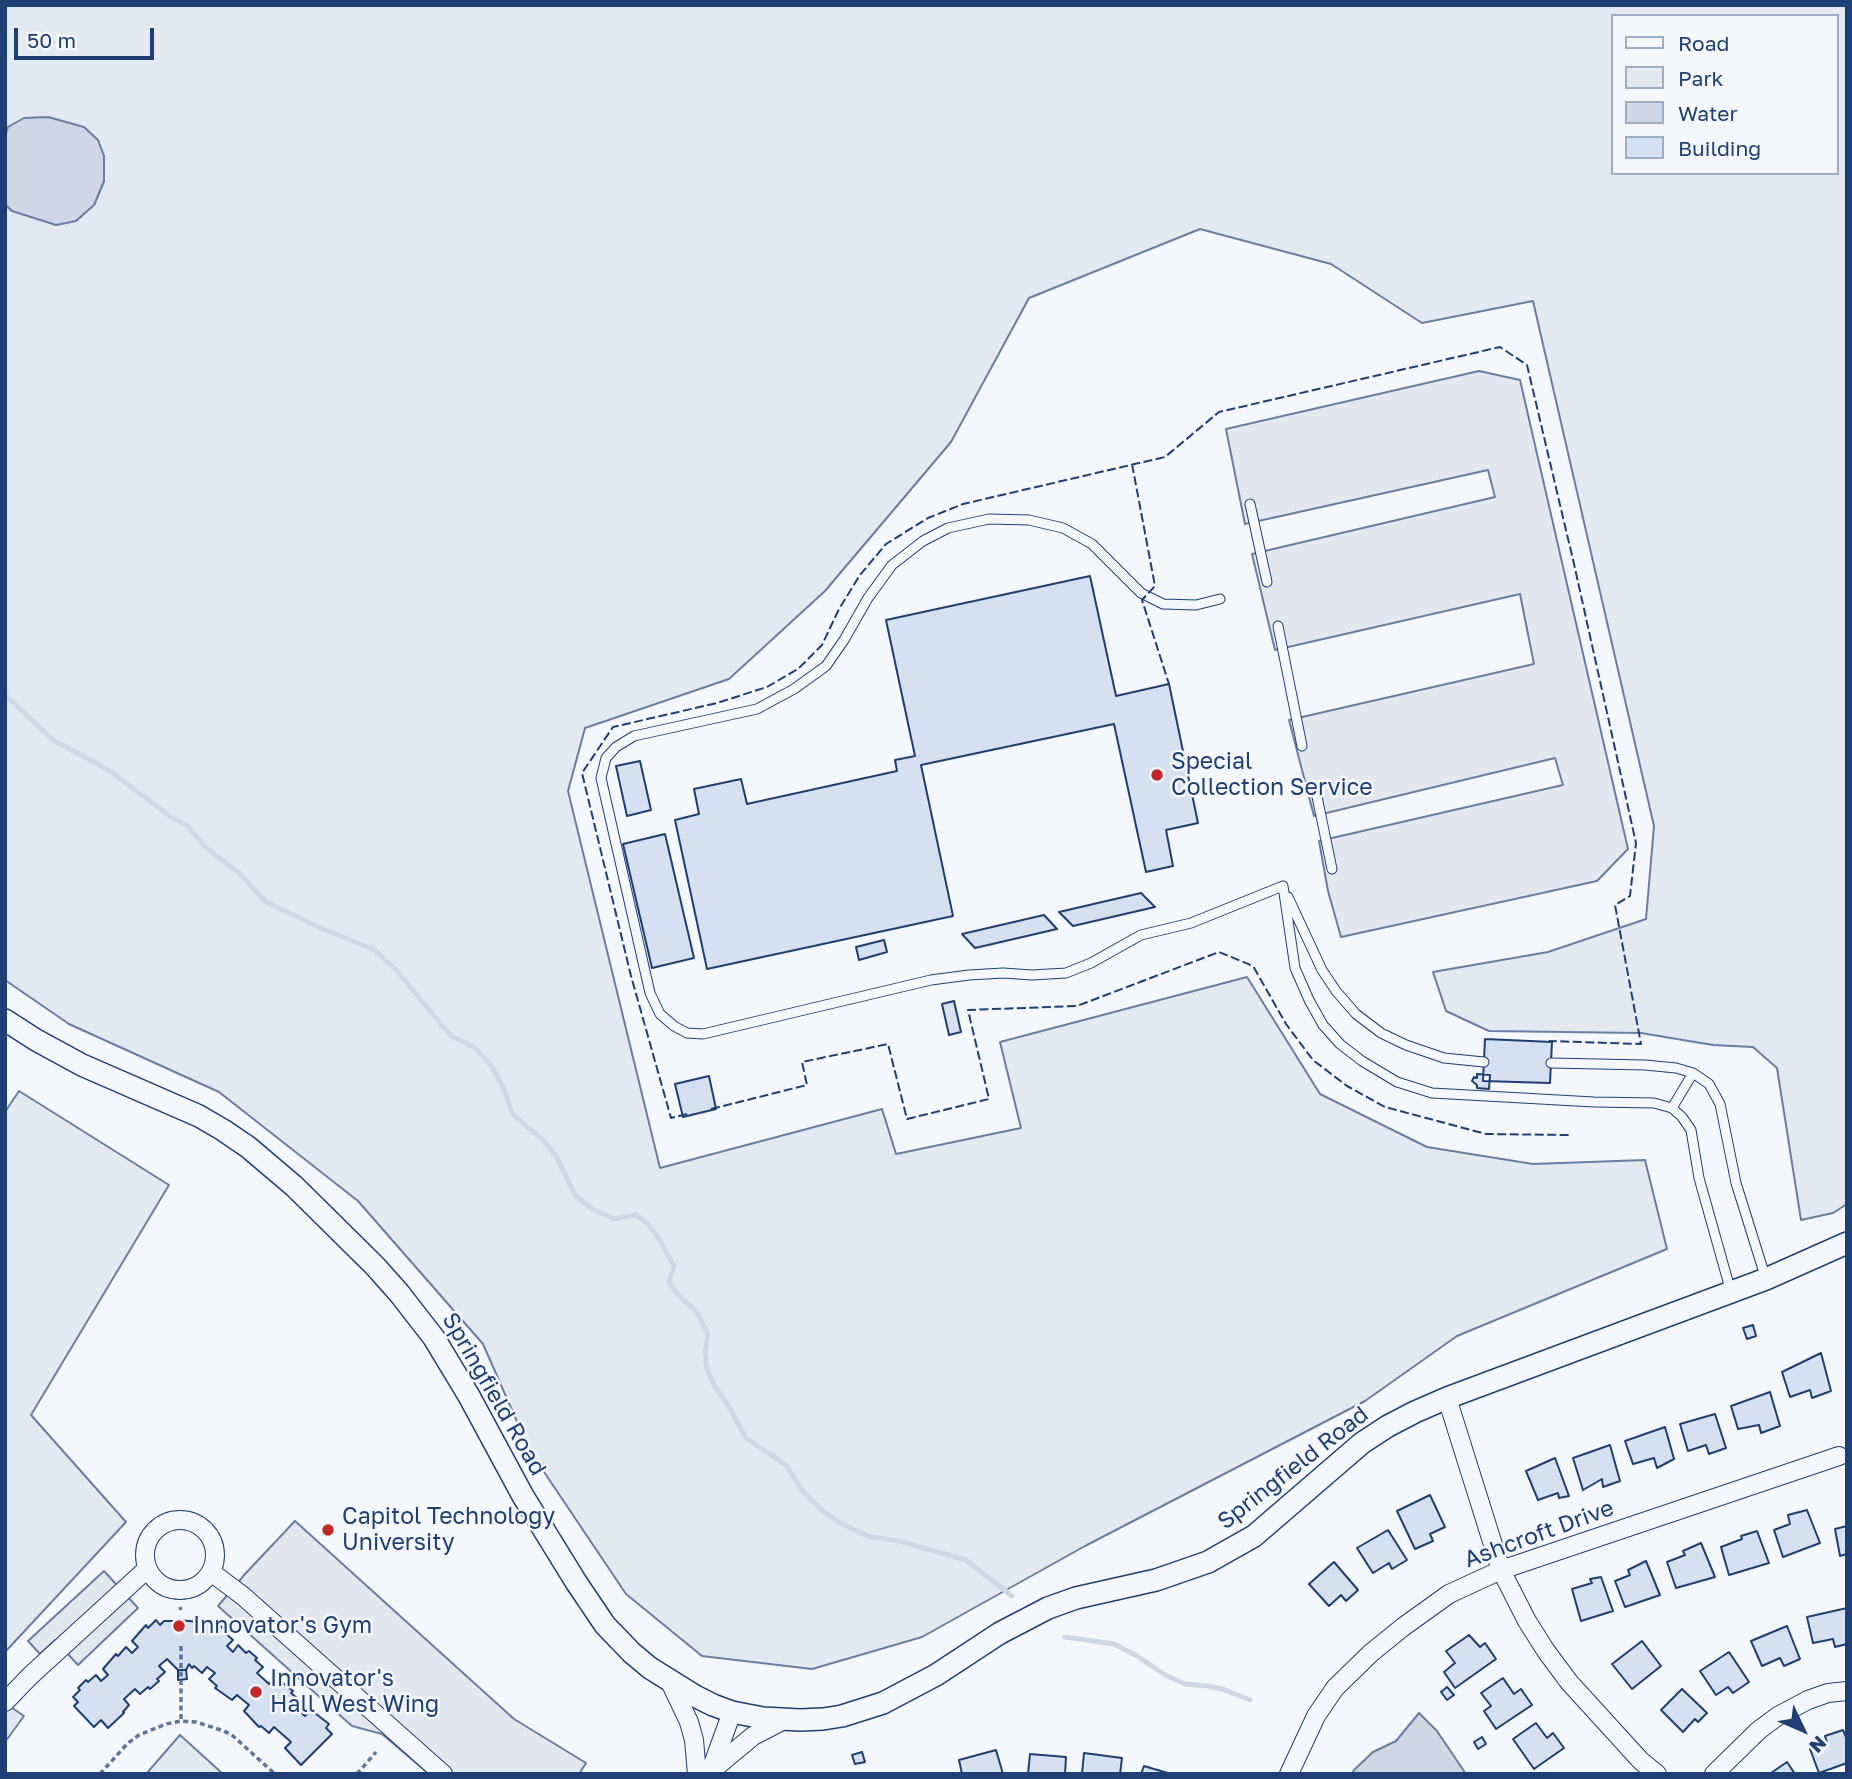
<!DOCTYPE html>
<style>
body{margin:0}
#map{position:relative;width:1852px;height:1779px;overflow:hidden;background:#f4f7fb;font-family:"Golos Text",sans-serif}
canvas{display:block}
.frame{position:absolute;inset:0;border:7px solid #1d3f73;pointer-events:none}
.legend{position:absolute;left:1611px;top:14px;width:228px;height:161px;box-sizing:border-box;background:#f4f7fb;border:2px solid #9eadc5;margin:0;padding:9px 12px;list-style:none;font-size:21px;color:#1d3f73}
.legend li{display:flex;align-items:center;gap:14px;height:35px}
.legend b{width:35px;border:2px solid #9eadc5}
.north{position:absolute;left:1768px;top:1695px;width:70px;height:70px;-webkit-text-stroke:5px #f4f7fb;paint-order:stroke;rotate:134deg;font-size:19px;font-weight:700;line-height:28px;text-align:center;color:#1d3f73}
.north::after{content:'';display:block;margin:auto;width:24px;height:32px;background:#1d3f73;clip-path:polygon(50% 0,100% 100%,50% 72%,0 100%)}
.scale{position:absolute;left:14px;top:28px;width:140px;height:32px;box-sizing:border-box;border:4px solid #1d3f73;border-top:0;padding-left:9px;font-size:21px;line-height:24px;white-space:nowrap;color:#1d3f73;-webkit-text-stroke:5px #f4f7fb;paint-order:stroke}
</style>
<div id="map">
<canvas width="1852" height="1779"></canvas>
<div class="frame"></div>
<ul class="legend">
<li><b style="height:9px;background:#f4f7fb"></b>Road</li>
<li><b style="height:19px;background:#e3e9f0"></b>Park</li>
<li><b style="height:19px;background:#cfd7e4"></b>Water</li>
<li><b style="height:19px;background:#d5e0f0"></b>Building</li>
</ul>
<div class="north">N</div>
<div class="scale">50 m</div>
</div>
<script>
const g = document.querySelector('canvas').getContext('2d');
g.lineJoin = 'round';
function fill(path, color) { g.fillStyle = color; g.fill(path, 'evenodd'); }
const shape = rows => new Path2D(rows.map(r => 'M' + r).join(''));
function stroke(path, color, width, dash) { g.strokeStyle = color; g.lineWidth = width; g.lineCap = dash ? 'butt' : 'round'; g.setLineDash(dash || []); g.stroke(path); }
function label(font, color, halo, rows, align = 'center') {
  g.font = font + ' "Golos Text",sans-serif'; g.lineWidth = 5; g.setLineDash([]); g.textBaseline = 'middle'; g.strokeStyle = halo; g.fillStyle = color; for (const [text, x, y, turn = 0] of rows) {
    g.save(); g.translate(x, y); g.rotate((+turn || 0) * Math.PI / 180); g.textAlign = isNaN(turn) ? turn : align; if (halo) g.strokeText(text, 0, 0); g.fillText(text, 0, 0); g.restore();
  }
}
const green = shape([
 [5,5,1847,5,1847,1204,1833,1213,1801,1220,1777,1068,1753,1047,1713,1045,1641,1033,1489,1031,1446,1011,1433,972,1548,952,1646,919,1654,826,1533,301,1422,323,1331,264,1200,229,1029,298,951,442,825,591,729,679,585,728,568,791,660,1168,882,1109,896,1154,1021,1128,1000,1042,1247,977,1320,1094,1427,1147,1533,1164,1645,1160,1667,1249,1457,1336,1365,1401,1085,1546,922,1637,812,1669,702,1656,626,1594,530,1451,483,1344,358,1201,219,1092,69,1024,5,980,5,204,12,211,94,205,104,181,104,156,8,127,5,136,5,5],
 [1612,16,1836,16,1836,173,1612,173,1612,16],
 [19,1091,169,1185,31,1415,126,1522,6,1651,5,1112,19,1091],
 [180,1735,223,1774,146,1774,180,1735]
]);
fill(green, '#e3e9f0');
stroke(green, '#687fa3', 2);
const parking = shape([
 [1479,371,1520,380,1628,849,1597,881,1341,937,1328,891,1319,841,1563,785,1555,758,1314,816,1289,720,1534,664,1520,594,1275,650,1252,554,1495,497,1488,470,1245,524,1226,429,1479,371],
 [295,1521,514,1719,586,1763,579,1774,429,1774,382,1734,352,1726,218,1606,245,1574,295,1521],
 [104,1571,138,1608,78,1665,55,1640,40,1654,28,1641,104,1571],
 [5,1703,24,1716,5,1742,5,1703]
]);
fill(parking, '#e3e8f0');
stroke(parking, '#687fa3', 2);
const water = shape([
 [48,117,84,127,98,140,104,156,104,181,94,205,76,221,56,225,12,211,5,204,5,136,8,127,24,118,48,117],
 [1419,1713,1437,1731,1466,1774,1352,1774,1354,1770,1373,1752,1396,1741,1419,1713]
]);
fill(water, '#cfd7e4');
stroke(water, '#687fa3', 2);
stroke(shape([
 [5,695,53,740,107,769,171,817,187,825,205,847,240,874,266,902,316,926,375,950,397,971,451,1036,474,1047,491,1065,503,1087,513,1115,541,1138,555,1154,575,1195,592,1209,614,1219,636,1215,648,1224,659,1239,674,1266,669,1282,678,1295,697,1312,708,1334,705,1351,707,1369,714,1385,728,1405,746,1438,786,1465,804,1493,824,1512,840,1523,870,1537,899,1541,966,1560,1012,1596],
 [1065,1637,1114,1644,1137,1656,1165,1675,1185,1684,1208,1686,1225,1690,1250,1700]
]), '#cfd7e4', 5);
const building = shape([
 [1090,576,1116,696,1169,684,1198,823,1166,830,1173,866,1146,872,1114,724,921,765,953,916,707,969,675,820,699,814,694,789,741,779,747,804,897,771,895,760,915,756,886,620,1090,576],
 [640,761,651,810,627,816,616,766,640,761],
 [665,834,694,958,652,968,623,844,665,834],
 [1141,893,1155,907,1073,926,1059,912,1141,893],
 [1044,915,1057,929,975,948,962,934,1044,915],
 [884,940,887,952,859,960,856,947,884,940],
 [954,1001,961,1032,949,1035,942,1004,954,1001],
 [1485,1039,1552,1042,1550,1083,1483,1081,1485,1039],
 [1477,1074,1490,1075,1489,1089,1477,1088,1477,1085,1472,1081,1474,1077,1477,1078,1477,1074],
 [709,1076,716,1109,683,1117,675,1084,709,1076],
 [1753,1325,1756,1336,1747,1339,1743,1328,1753,1325],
 [1821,1353,1831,1391,1812,1398,1810,1390,1790,1397,1782,1372,1821,1353],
 [1770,1392,1780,1426,1761,1433,1759,1425,1738,1429,1731,1406,1770,1392],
 [1715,1414,1726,1448,1709,1454,1706,1445,1688,1451,1680,1424,1715,1414],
 [1665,1427,1674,1459,1657,1468,1654,1458,1633,1464,1625,1441,1665,1427],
 [1610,1445,1620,1481,1603,1487,1602,1479,1583,1490,1573,1458,1610,1445],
 [1555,1458,1569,1496,1559,1498,1558,1493,1538,1500,1526,1471,1555,1458],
 [1430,1495,1445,1527,1430,1534,1433,1541,1415,1549,1397,1511,1430,1495],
 [1807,1510,1820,1543,1783,1557,1774,1530,1790,1524,1788,1515,1807,1510],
 [1847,1526,1847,1554,1840,1556,1835,1529,1847,1526],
 [1388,1530,1407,1560,1392,1569,1389,1563,1373,1573,1357,1548,1388,1530],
 [1757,1531,1769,1563,1729,1575,1721,1547,1742,1539,1741,1536,1757,1531],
 [1701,1543,1715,1577,1676,1588,1667,1562,1685,1555,1683,1551,1701,1543],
 [1646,1561,1660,1595,1625,1607,1615,1581,1630,1575,1628,1570,1646,1561],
 [1334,1562,1358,1590,1346,1601,1341,1595,1329,1606,1309,1584,1334,1562],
 [1601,1577,1613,1611,1581,1621,1572,1589,1592,1583,1590,1579,1601,1577],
 [1847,1608,1847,1644,1835,1647,1833,1639,1813,1643,1807,1617,1847,1608],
 [209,1619,217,1626,218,1624,227,1632,225,1633,233,1640,227,1646,233,1652,238,1645,246,1653,249,1651,257,1658,255,1660,263,1667,257,1673,269,1684,275,1677,293,1691,291,1693,299,1700,294,1706,305,1716,311,1710,329,1724,326,1728,332,1734,301,1765,285,1748,291,1742,274,1727,269,1733,261,1726,259,1727,244,1711,249,1705,237,1695,232,1700,215,1688,217,1686,209,1679,215,1673,207,1667,202,1673,194,1666,192,1668,189,1664,186,1670,178,1670,167,1659,159,1666,165,1672,157,1679,159,1681,150,1689,148,1687,140,1694,135,1689,124,1699,129,1705,123,1712,124,1713,108,1728,101,1720,94,1727,74,1706,78,1702,73,1697,80,1690,78,1688,86,1680,88,1682,96,1675,101,1681,108,1675,103,1669,116,1654,118,1656,126,1647,132,1653,138,1647,132,1641,146,1625,148,1628,156,1620,160,1625,164,1621,176,1621,176,1620,201,1622,204,1624,209,1619],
 [1787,1626,1800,1659,1784,1666,1780,1658,1762,1666,1751,1641,1787,1626],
 [1469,1635,1480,1647,1485,1643,1496,1659,1455,1688,1444,1672,1455,1663,1446,1651,1469,1635],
 [1642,1641,1661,1666,1632,1689,1612,1664,1642,1641],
 [1729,1652,1749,1682,1733,1693,1728,1687,1716,1695,1700,1671,1729,1652],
 [178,1670,186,1670,187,1679,178,1680,178,1670],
 [1503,1678,1514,1694,1521,1689,1532,1705,1496,1729,1484,1711,1491,1706,1481,1693,1503,1678],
 [1447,1687,1454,1695,1447,1700,1441,1692,1447,1687],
 [1682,1689,1707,1713,1698,1722,1695,1719,1683,1732,1661,1710,1682,1689],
 [1536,1723,1547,1738,1553,1733,1564,1748,1534,1769,1513,1739,1536,1723],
 [1843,1730,1847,1740,1847,1763,1819,1773,1810,1749,1827,1743,1825,1736,1843,1730],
 [1482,1737,1486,1744,1478,1749,1474,1742,1482,1737],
 [996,1750,1003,1774,962,1774,959,1760,996,1750],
 [862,1752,865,1762,855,1764,852,1755,862,1752],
 [1084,1753,1122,1758,1120,1774,1082,1774,1084,1753],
 [1030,1754,1066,1757,1065,1774,1028,1774,1030,1754],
 [1787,1762,1795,1774,1771,1774,1771,1773,1787,1762],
 [1144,1766,1171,1774,1141,1774,1144,1766]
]);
fill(building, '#d5e0f0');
stroke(building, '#1d3f73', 2);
const service = shape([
 [1250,504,1267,582],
 [1220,599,1196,605,1163,604,1141,593,1092,544,1063,528,1029,520,989,519,948,528,923,541,892,565,868,598,844,640,826,666,794,689,757,709,634,736,616,747,606,758,601,778,650,993,660,1014,674,1026,687,1033,703,1034,931,980,969,975,1003,973,1032,975,1066,973,1091,963,1141,935,1191,923,1283,886],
 [1278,626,1302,746],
 [1316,792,1332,869],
 [1283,886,1295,968,1309,1000,1323,1025,1340,1044,1362,1061,1397,1082,1432,1093,1594,1102,1654,1103,1672,1108,1682,1117,1691,1130,1699,1178,1731,1292],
 [1288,897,1322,970,1336,991,1356,1014,1381,1033,1406,1045,1444,1058,1484,1062],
 [1551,1063,1645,1065,1676,1068,1693,1073,1709,1084,1720,1104,1736,1183,1766,1279],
 [1672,1108,1693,1073]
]);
const minor = shape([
 [1447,1398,1501,1570,1527,1621,1546,1651,1569,1682,1641,1761,1657,1774],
 '145 1555a35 35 0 1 1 70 0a35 35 0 1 1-70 0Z',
 [211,1572,243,1596,443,1774],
 [670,1682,689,1722,694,1740,697,1774],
 [5,1702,30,1676,147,1569],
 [712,1767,732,1712],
 [711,1771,753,1736,784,1720],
 [1289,1774,1316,1716,1335,1688,1371,1653,1403,1627,1449,1594,1501,1570,1839,1456],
 [1714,1774,1759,1730,1778,1716,1808,1700,1828,1693,1847,1691]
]);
const tertiary = shape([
 [5,1020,36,1040,82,1065,199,1116,223,1130,248,1147,294,1186,375,1266,399,1293,434,1338,469,1396,523,1496,576,1582,605,1625,632,1653,650,1668,695,1696,713,1705,732,1712,763,1718,800,1720,823,1719,842,1716,883,1703,936,1675,1000,1633,1048,1608,1076,1598,1156,1580,1208,1562,1254,1536,1362,1443,1388,1426,1415,1412,1447,1398,1766,1279,1847,1243]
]);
stroke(service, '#1d3f73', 11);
stroke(minor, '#1d3f73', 20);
stroke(tertiary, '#1d3f73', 24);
stroke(shape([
 [180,1607,181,1610],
 [181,1646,181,1721],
 [100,1774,127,1744,139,1735,166,1724,181,1721,196,1722,224,1731,233,1736,275,1774],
 [357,1774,376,1752]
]), '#5e769c', 3.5, [5, 3.5]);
stroke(service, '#f4f7fb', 9);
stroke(minor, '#f4f7fb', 18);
stroke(tertiary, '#f4f7fb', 21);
stroke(shape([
 [1132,464,1155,586,1142,600,1169,684],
 [711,1109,807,1085,802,1062,888,1044,907,1119,989,1099,968,1010,1077,1006,1219,952,1253,966,1286,1024,1313,1060,1347,1086,1385,1107,1486,1134,1569,1135],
 [687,1114,671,1118,631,976,582,773,613,727,717,703,767,687,798,669,822,645,839,609,860,575,886,544,928,518,963,504,1165,457,1219,412,1500,347,1527,365,1574,564,1636,843,1630,896,1615,905,1641,1044,1549,1041]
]), '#1d3f73', 2, [9, 3.5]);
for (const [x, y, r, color] of [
 [1157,775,7,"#c62828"],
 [328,1530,7,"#c62828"],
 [179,1626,7,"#c62828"],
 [256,1692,7,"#c62828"]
]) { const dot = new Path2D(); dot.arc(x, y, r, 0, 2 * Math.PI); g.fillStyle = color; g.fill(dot); stroke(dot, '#f4f7fb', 2.5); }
label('23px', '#1d3f73', '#f4f7fb', [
 ["Special",1171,762],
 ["Collection Service",1171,788],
 ["Capitol Technology",342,1517],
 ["University",342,1543],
 ["Innovator's Gym",193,1626],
 ["Innovator's",270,1679],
 ["Hall West Wing",270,1705]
], 'left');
label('23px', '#1d3f73', '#f4f7fb', [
 ["Springfield Road",494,1394,60],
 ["Springfield Road",1293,1468,-38],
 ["Ashcroft Drive",1539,1534,-20]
]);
</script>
